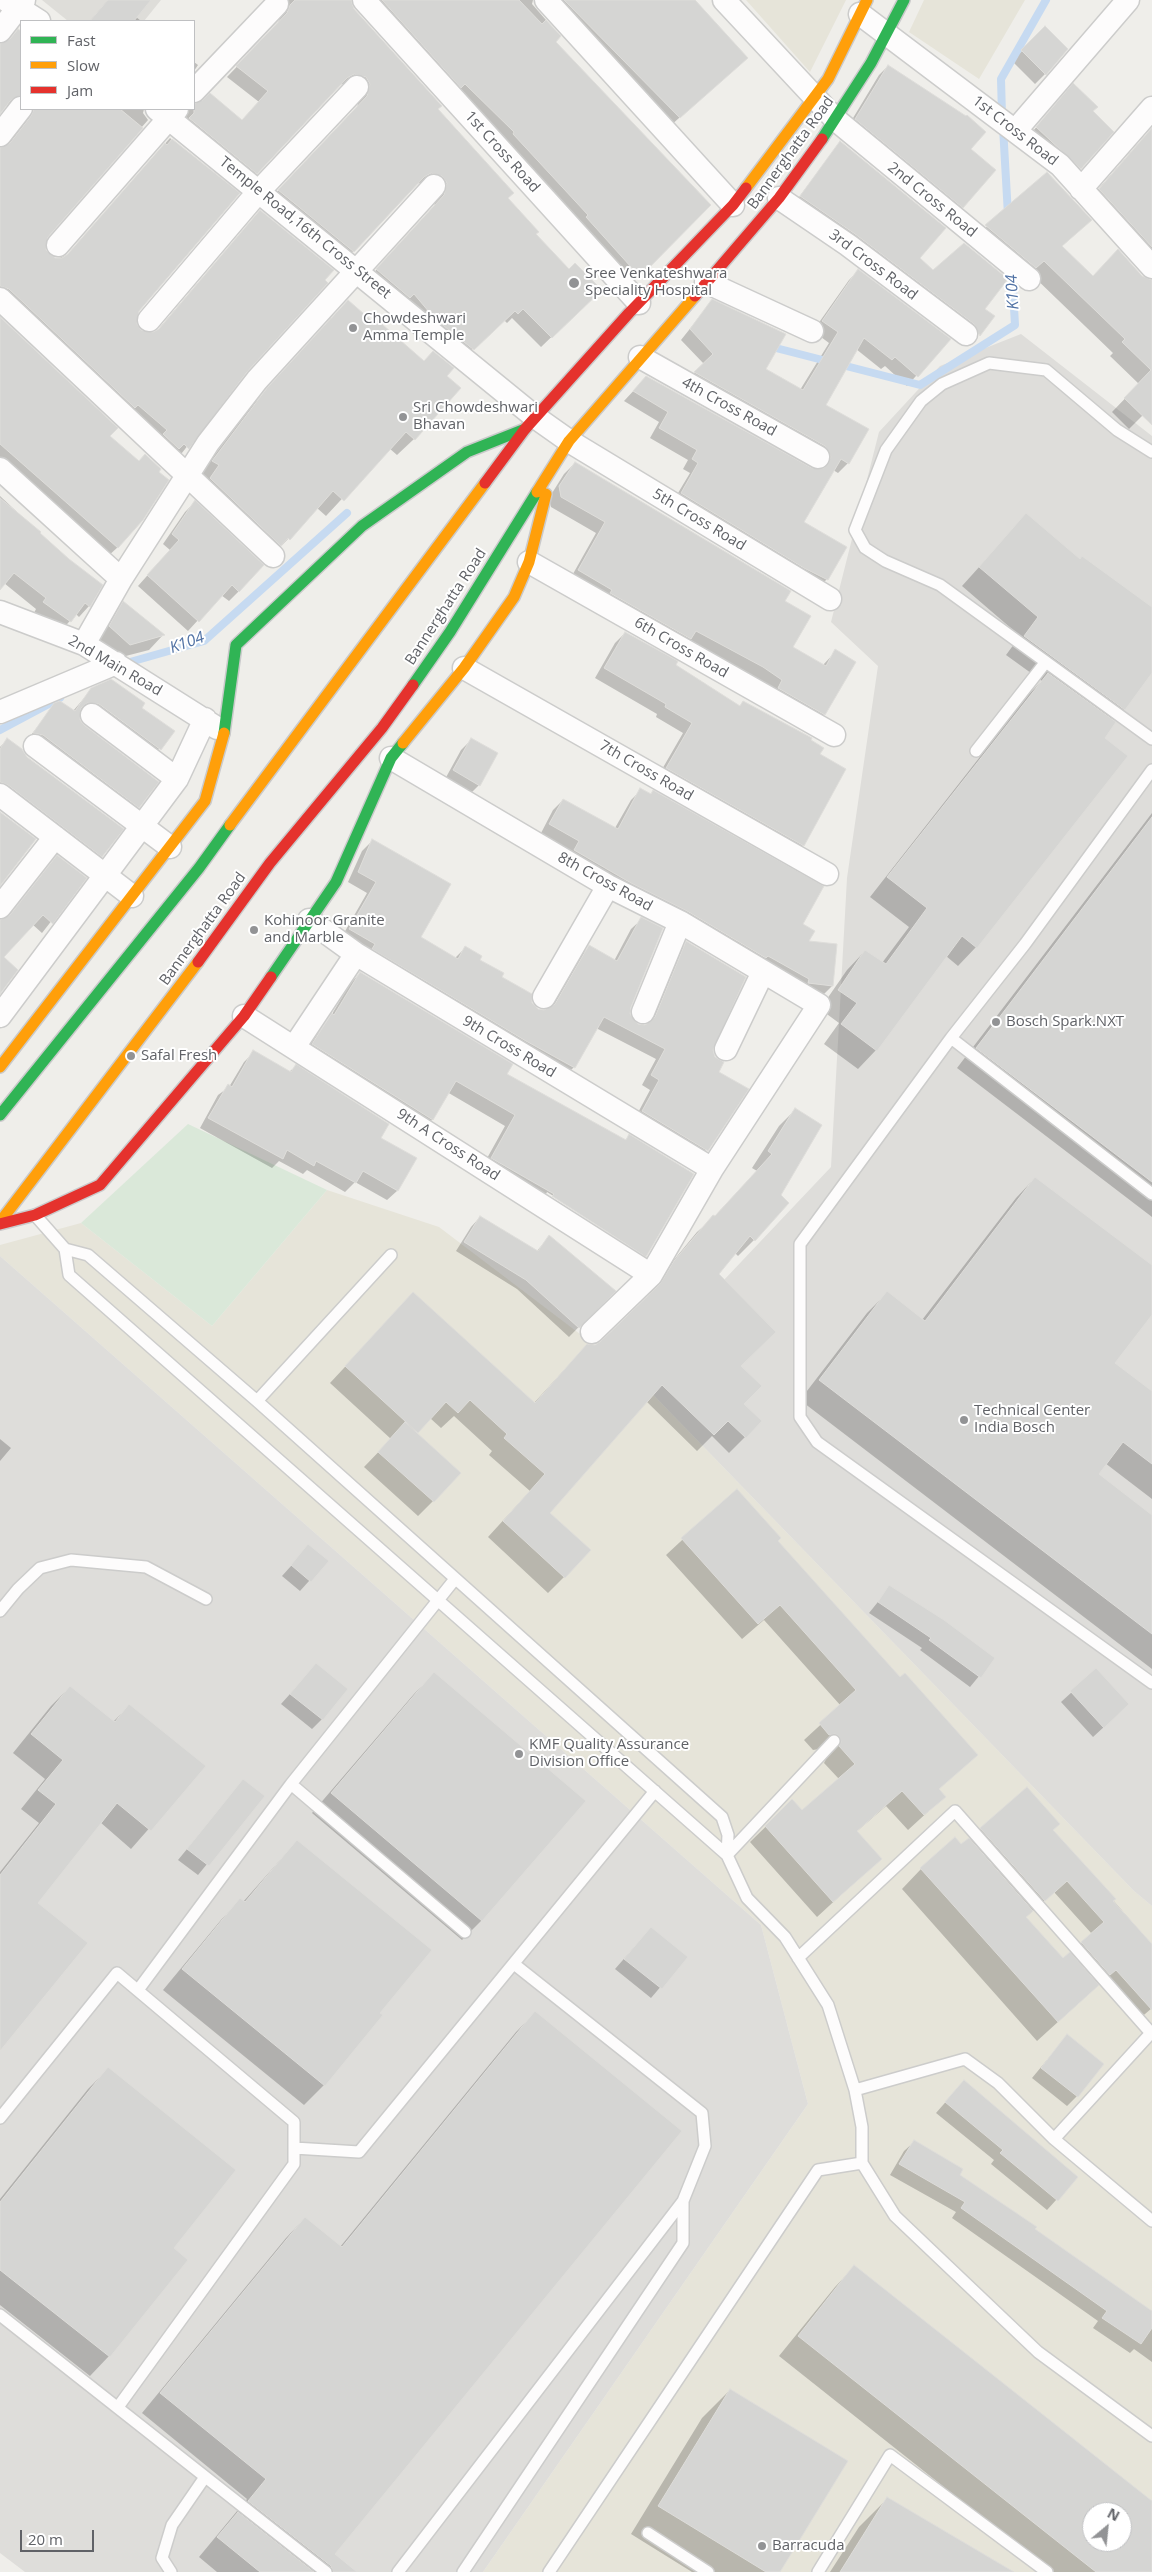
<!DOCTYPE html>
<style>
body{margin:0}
#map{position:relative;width:1152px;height:2572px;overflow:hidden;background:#efeeea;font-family:"Open Sans",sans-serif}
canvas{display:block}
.legend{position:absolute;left:20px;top:20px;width:175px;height:90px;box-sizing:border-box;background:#fff;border:1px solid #bfc0c2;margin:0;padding:6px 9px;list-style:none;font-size:15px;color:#606267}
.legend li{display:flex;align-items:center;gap:10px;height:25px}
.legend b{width:25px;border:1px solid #bfc0c2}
.north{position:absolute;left:1082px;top:2502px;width:50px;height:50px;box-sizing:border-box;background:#fff;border:1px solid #bfc0c2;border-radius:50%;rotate:28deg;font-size:14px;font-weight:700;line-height:20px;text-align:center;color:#606267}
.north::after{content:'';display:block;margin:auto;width:18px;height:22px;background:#929395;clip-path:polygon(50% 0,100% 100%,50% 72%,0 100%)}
.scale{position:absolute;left:20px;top:2530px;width:74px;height:22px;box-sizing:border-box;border:2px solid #606267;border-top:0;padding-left:6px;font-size:15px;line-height:18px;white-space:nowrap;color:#606267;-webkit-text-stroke:4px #fff;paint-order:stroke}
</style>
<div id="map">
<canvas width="1152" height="2572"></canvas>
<ul class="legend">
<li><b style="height:6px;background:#30b455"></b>Fast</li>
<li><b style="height:6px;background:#ff9f0a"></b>Slow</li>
<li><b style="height:6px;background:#e5322d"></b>Jam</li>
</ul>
<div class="north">N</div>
<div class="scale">20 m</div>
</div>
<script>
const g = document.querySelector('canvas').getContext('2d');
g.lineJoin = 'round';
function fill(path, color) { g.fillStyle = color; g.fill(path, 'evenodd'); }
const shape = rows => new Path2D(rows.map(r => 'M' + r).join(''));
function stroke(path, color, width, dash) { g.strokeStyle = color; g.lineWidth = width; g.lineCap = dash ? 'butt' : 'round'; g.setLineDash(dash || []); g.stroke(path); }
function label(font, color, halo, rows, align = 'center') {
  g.font = font + ' "Open Sans",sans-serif'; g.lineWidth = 4; g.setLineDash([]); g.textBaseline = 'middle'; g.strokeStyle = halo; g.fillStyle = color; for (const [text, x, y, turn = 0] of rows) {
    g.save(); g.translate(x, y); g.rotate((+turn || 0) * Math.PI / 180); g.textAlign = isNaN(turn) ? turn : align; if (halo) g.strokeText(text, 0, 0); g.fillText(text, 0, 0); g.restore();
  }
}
fill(shape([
 [746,0,846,0,810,72],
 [924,0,1025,0,979,79,909,32],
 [327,1190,439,1227,634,1375,1134,1891,1152,1906,1152,2572,483,2572,808,2104,761,1925,0,1256,0,1245,81,1223,212,1326],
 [1092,2512,1122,2512,1122,2542,1092,2542]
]), '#e6e4d9');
fill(shape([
 [1021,334,1152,436,1152,1906,1134,1891,634,1375,831,1167,847,878,878,666,831,622,879,432,940,366],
 [0,1256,761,1925,808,2104,483,2572,25,2572,0,2553]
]), '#deddda');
fill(shape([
 [42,0,161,0,144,21,68,21]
]), '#deddd9');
fill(shape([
 [188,1124,327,1190,212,1326,81,1223]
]), '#dae8d9');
fill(shape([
 [108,0,150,0,136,17,141,21,90,21],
 [266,0,351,0,353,10,437,109,535,234,590,300,541,347,512,318,507,323,504,320,462,359,367,280,434,207,437,193,432,186,419,183,414,186,343,262,268,201,357,108,360,95,355,87,342,84,337,87,246,183,178,128,183,109,194,109,194,104,242,121,259,102,227,77,277,25,280,18,276,4],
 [360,0,533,0,532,4,560,36,554,42,709,205,629,286],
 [542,0,695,0,746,58,669,127],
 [1045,28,1045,74,1035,84,1012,61],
 [19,30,21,32,21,109,144,109,143,113,148,120,47,236,45,250,56,259,67,255,170,138,238,194,138,311,135,324,140,331,153,334,156,332,250,222,246,371,178,458,0,301,0,148,5,149,24,122,13,105,5,106,0,113,0,44,4,45],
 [194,62,198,65,194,71],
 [888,66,969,149,962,207,953,216,847,128,879,75],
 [1064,95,1091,111,1080,168,1070,178,1027,138],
 [1152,128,1152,271,1087,202],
 [840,142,919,258,933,272,993,316,972,341,794,204],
 [1047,174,1091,220,1061,247,1093,277,1118,251,1144,278,1152,292,1152,406,1129,429,1112,412,1139,384,1110,356,1113,353,1030,273,973,239],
 [858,271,949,339,907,386,885,366,881,369,856,349,824,405,848,463,838,473,833,470,803,523,827,579,817,589,672,503,690,473,683,469,688,460,650,438,659,422,624,401,637,387,811,470,821,470,815,455,685,382,704,364,681,340,712,301,764,370,800,390,829,343,813,331,849,280],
 [331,318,423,362,445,376,414,439,397,455,389,448,326,516,317,508,273,555,197,478,251,407],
 [0,319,108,436,118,547,107,557,0,471],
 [575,463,783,602,792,647,823,665,836,651,824,714,814,725,569,581,596,533,551,507,549,498,564,474],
 [0,496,68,560,101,585,89,606,79,617,76,614,60,632,34,613,36,609,4,583,0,588],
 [195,502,239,591,229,601,221,595,188,631,138,586,170,550,163,544,185,512],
 [1026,515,1079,560,1152,609,1152,671,1124,709,1112,721,976,947,958,966,946,956,876,1050,858,1069,824,1044,839,1023,820,1009,847,970,865,951,882,963,909,927,870,897,1030,693,1042,681,1006,655,1020,636,962,586],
 [123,603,163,635,149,650,114,659,95,641,109,618],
 [625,633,707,685,706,688,739,707,743,702,810,738,809,740,819,754,803,845,793,855,657,778,683,733,656,717,657,714,595,678,615,643],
 [92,689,140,708,173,731,151,759,90,713,79,712,78,720,138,807,129,816,25,743,55,704,73,711],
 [7,740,26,757,102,856,92,866,0,796,0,747],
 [471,740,479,785,469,795,444,781,461,750],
 [641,790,801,925,807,942,832,986,822,996,540,835,553,810,563,800,615,828,631,800],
 [1152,813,1152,1217,957,1068],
 [372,841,419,938,455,958,465,948,537,1010,545,1011,549,1009,579,957,589,947,614,961,631,929,642,919,629,1015,637,1025,647,1025,676,953,687,943,717,1073,706,1150,696,1160,633,1122,650,1090,642,1085,656,1059,596,1028,574,1067,564,1077,340,940,367,893,348,882,362,851],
 [57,857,85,878,42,933,32,924,2,957,0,992,0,921,7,918],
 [360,973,505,1075,624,1141,630,1136,645,1256,635,1266,481,1169,505,1126,447,1092,432,1120,421,1130,302,1055,329,1019,350,984],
 [547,1192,644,1254,644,1257,546,1194],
 [254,1052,289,1072,296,1066,380,1138,415,1158,397,1191,387,1200,355,1182,345,1192,307,1170,303,1174,279,1161,272,1168,200,1128,218,1095,229,1087,244,1062],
 [795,1110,754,1240,738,1256,734,1252,717,1274,740,1366,742,1405,761,1421,729,1453,712,1436,697,1451,646,1401,549,1513,564,1577,548,1593,488,1537,530,1491,489,1455,492,1451,454,1416,441,1428,430,1418,415,1433,433,1501,418,1516,364,1467,391,1439,330,1383,398,1310,534,1403,587,1345,595,1346,602,1342,645,1301,659,1278,697,1232,714,1217,757,1171,752,1168,779,1126],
 [1035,1178,1152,1267,1152,1313,1113,1363,1152,1393,1152,1499,1105,1463,1097,1474,1152,1516,1152,1669,800,1400,867,1313,887,1293,922,1320,1016,1198],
 [480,1217,536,1252,549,1237,614,1291,569,1337,517,1289,456,1251,471,1227],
 [0,1439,11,1448,0,1461],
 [736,1490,776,1541,944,1797,908,1830,886,1806,856,1832,880,1859,817,1917,750,1842,792,1801,802,1812,839,1779,824,1763,826,1759,824,1752,819,1749,813,1750,804,1740,841,1706,764,1620,742,1639,666,1555],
 [309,1546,327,1561,300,1591,282,1576],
 [890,1587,994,1658,970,1687,920,1650,922,1648,869,1613],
 [316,1665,322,1719,312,1729,281,1704],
 [1096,1670,1118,1714,1093,1737,1061,1702],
 [434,1674,482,1920,462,1940,312,1813,414,1694],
 [70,1687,113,1722,129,1706,204,1766,131,1849,100,1822,36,1903,0,2049,0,1872,39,1823,21,1809,45,1779,13,1753,51,1706],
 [243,1781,263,1796,198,1875,178,1860],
 [981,1829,1052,1830,1152,1945,1152,2008,1138,2020,1103,1981,1037,2041,902,1889,921,1869,961,1846],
 [1054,1892,1092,1934,1063,1960,1025,1918],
 [297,1841,379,2013,324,2085,304,2105,163,1990,221,1920,240,1900,243,1902],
 [651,1928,686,1957,651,1998,615,1969],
 [535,2013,333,2554,355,2572,217,2572,199,2557,247,2499,142,2413,286,2238,305,2218,340,2247,516,2032],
 [1067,2036,1077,2096,1067,2106,1032,2078],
 [108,2069,172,2248,109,2356,90,2376,0,2305,0,2199,88,2089],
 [964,2081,1076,2178,1047,2210,991,2164,994,2160,936,2113],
 [914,2142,1152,2314,1152,2362,1134,2349,1130,2353,1093,2328,1098,2321,952,2218,956,2212,890,2175,904,2151],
 [854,2267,1152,2502,1152,2572,1051,2572,779,2356,835,2287],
 [1092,2512,1122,2512,1122,2542,1092,2542],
 [730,2390,778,2572,692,2572,631,2534,702,2418],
 [887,2499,1011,2572,830,2572,859,2527]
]), '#0003');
stroke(shape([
 [1002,115,1001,79,1046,0],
 [1003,127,1008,215],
 [768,346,920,385,1015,325,1012,272],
 [123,664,204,641,347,513],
 [0,730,60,698]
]), '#c6daf1', 8);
const building = shape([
 [108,0,151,0,134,21,90,21,108,0],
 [295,0,351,0,354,9,442,106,438,109,514,193,508,198,539,232,536,234,569,269,575,263,602,290,552,338,523,309,518,314,515,311,474,350,435,319,414,294,410,298,376,269,444,195,447,183,442,176,431,173,424,177,354,252,278,190,367,96,370,84,366,77,354,74,347,78,257,174,189,118,194,113,194,104,203,100,210,93,242,120,268,91,236,66,287,13,290,5,295,0],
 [382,0,519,0,542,24,546,20,561,36,556,42,711,205,640,277,586,217,588,215,513,134,514,132,465,84,461,88,382,0],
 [564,0,695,0,748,58,680,118,564,0],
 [1045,26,1068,49,1046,75,1021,50,1045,26],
 [18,29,21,31,21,95,11,100,0,114,0,44,10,39,18,29],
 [888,65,966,116,967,115,986,132,971,149,996,170,963,208,855,119,888,65],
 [1073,83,1098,107,1093,111,1114,132,1081,169,1036,127,1073,83],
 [34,109,120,109,143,128,48,237,46,250,55,258,62,258,68,254,165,143,167,145,172,139,240,193,139,311,137,324,141,330,153,332,159,329,260,210,334,270,325,280,328,283,247,372,189,449,184,444,179,449,163,434,167,430,138,405,135,408,9,289,0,286,0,148,10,143,31,116,34,109],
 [1152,128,1152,247,1099,189,1152,128],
 [840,141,946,228,920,258,933,270,964,243,1008,279,985,309,995,316,980,336,974,324,855,234,800,196,840,141],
 [1047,172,1092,220,1062,246,1093,276,1118,249,1142,276,1152,280,1152,425,1124,398,1151,370,1122,342,1125,339,1044,261,1036,268,985,225,1047,172],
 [858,269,951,339,918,377,895,357,892,360,864,338,826,405,869,429,849,464,841,459,804,522,847,547,828,580,804,568,681,493,698,463,692,459,697,450,659,428,668,412,633,391,646,376,812,468,824,468,831,457,825,446,694,372,713,354,690,329,712,299,786,334,766,369,803,390,838,332,822,321,858,269],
 [348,300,372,321,375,318,424,361,433,351,454,368,447,376,461,388,415,440,406,432,344,501,333,491,290,540,288,538,281,546,210,478,219,465,212,461,267,388,348,300],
 [0,317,118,428,110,436,139,461,145,454,161,469,159,472,169,480,143,520,118,548,0,444,0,317],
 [575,462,791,591,785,601,811,616,793,647,826,666,835,649,856,662,825,715,778,688,782,680,763,667,696,631,691,639,610,593,612,590,578,570,605,522,561,497,559,486,575,462],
 [0,498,41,532,40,533,69,559,103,585,90,607,85,603,71,622,43,602,46,598,14,573,0,590,0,498],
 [195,500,264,565,239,592,232,585,199,622,147,575,179,540,172,534,195,500],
 [1026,513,1080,559,1082,556,1152,607,1152,673,1125,710,1024,636,1038,617,979,567,1026,513],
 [123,601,165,635,130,645,109,626,123,601],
 [625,632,678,661,676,665,740,706,743,701,812,738,811,740,824,748,820,754,846,769,804,846,666,768,692,723,665,707,666,704,604,668,625,632],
 [1048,673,1116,722,1105,738,1128,756,977,948,962,936,877,1051,841,1024,857,1003,838,990,865,950,886,964,927,908,887,877,1048,673],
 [111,679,145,703,142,708,175,731,161,750,99,704,87,703,81,708,80,720,84,725,159,782,139,808,43,735,33,733,54,703,60,701,75,711,91,688,111,679],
 [7,738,22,749,27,757,124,829,102,857,8,785,0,782,0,749,7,738],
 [471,738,498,753,480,786,453,770,471,738],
 [640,788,651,794,653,790,824,886,803,924,815,931,809,941,837,944,833,986,808,983,809,979,768,956,766,958,687,911,631,883,574,850,579,841,549,824,563,799,618,829,640,788],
 [0,812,36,839,0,886,0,812],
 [1152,817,1152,1182,976,1048,1152,817],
 [372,839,451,884,421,937,458,959,465,946,482,956,480,960,504,973,502,977,532,994,532,1003,538,1009,544,1010,555,1004,589,945,617,961,641,917,663,928,631,1007,630,1014,638,1024,645,1025,655,1017,686,941,746,977,713,1050,715,1057,724,1062,719,1072,749,1089,708,1151,642,1111,659,1080,651,1075,665,1049,604,1017,575,1068,526,1041,372,949,375,944,349,929,376,882,358,872,372,839],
 [57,855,87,878,53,924,43,915,4,957,18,970,0,994,0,920,10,915,57,855],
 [360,972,513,1064,507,1074,626,1140,629,1134,694,1174,646,1257,552,1196,554,1194,491,1158,515,1115,456,1081,433,1120,312,1044,332,1013,334,1015,360,972],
 [253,1050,291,1072,296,1064,389,1124,381,1138,417,1158,398,1191,363,1171,356,1183,316,1161,314,1166,287,1150,283,1159,208,1118,228,1084,232,1087,253,1050],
 [795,1108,822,1125,781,1195,789,1203,755,1241,750,1236,719,1274,776,1332,741,1366,762,1386,744,1404,762,1421,746,1438,728,1421,714,1435,662,1385,550,1513,591,1550,565,1578,503,1521,545,1474,504,1438,507,1434,470,1400,458,1413,446,1402,418,1433,345,1366,413,1292,535,1403,587,1344,595,1345,601,1341,660,1284,674,1261,713,1215,715,1216,772,1154,768,1151,795,1108],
 [1035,1177,1152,1265,1152,1315,1115,1363,1152,1391,1152,1464,1123,1442,1099,1474,1152,1515,1152,1634,819,1380,887,1291,925,1321,1035,1177],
 [480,1216,538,1251,549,1235,616,1291,579,1328,526,1280,464,1242,480,1216],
 [405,1422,461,1473,434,1502,378,1452,405,1422],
 [737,1489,781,1538,778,1541,900,1677,905,1673,978,1755,939,1789,946,1797,924,1815,902,1791,857,1831,882,1859,833,1902,765,1826,792,1799,802,1810,855,1764,839,1746,841,1742,839,1736,835,1734,829,1735,819,1723,856,1690,780,1605,758,1624,681,1538,737,1489],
 [308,1544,329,1561,311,1582,291,1565,308,1544],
 [889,1585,944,1620,995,1658,981,1678,929,1640,931,1638,878,1602,889,1585],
 [316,1663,348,1689,323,1720,290,1694,316,1663],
 [1096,1668,1129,1704,1104,1728,1070,1691,1096,1668],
 [434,1672,586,1801,482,1921,331,1793,434,1672],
 [70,1686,115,1722,129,1704,206,1766,151,1831,117,1803,38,1903,88,1943,0,2051,0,1875,56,1804,38,1790,63,1760,31,1734,70,1686],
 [243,1779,265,1796,209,1866,187,1849,243,1779],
 [1027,1787,1060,1824,1053,1830,1116,1899,1113,1901,1152,1944,1152,2010,1116,1970,1110,1975,1081,1942,1104,1922,1067,1881,1045,1901,980,1828,1027,1787],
 [955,1837,961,1844,969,1838,1033,1911,1026,1917,1063,1958,1070,1952,1099,1985,1058,2022,920,1868,955,1837],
 [297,1840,432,1950,380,2013,383,2015,325,2086,182,1969,240,1898,245,1902,297,1840],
 [651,1927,688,1957,662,1989,624,1959,651,1927],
 [535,2011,682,2131,335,2554,357,2572,333,2572,331,2566,248,2501,266,2479,160,2393,305,2217,342,2247,535,2011],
 [1067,2034,1104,2064,1078,2097,1041,2068,1067,2034],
 [108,2067,236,2170,174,2248,188,2260,110,2357,0,2270,0,2202,108,2067],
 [964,2080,1078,2177,1058,2201,1000,2153,1003,2150,945,2102,964,2080],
 [914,2140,963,2169,960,2175,1037,2227,1035,2229,1152,2311,1152,2328,1141,2344,1102,2318,1107,2311,961,2208,965,2202,899,2164,914,2140],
 [854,2265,1152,2501,1152,2572,1096,2572,798,2336,854,2265],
 [1092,2512,1122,2512,1122,2542,1092,2542,1092,2512],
 [730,2389,848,2461,780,2572,766,2572,658,2506,730,2389],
 [887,2497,1014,2572,840,2572,887,2497],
 [238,2512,314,2572,260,2572,217,2537,238,2512]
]);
fill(building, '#d5d5d3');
stroke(building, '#deddda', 1);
const lane = shape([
 [1152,452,1117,430,1046,370,989,363,942,384,921,401,886,450,855,530,865,548,885,561,940,585,1152,739],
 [976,751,1045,663],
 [1152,770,1025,944,951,1038,800,1244,800,1417,817,1442,1152,1683],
 [951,1038,1152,1194],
 [35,1215,65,1249,88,1255,257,1401,722,1817,728,1835,727,1855],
 [65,1249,69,1275,727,1855,747,1898,785,1937,828,2005,855,2090,862,2127,862,2163,818,2170,549,2572],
 [257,1401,391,1255],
 [0,1611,18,1589,40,1568,71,1560,146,1567,206,1599],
 [291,1784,465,1932],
 [727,1855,834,1741],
 [798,1958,955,1811,1151,2033,1054,2139,998,2083,965,2059,855,2090],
 [138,1990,291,1784,455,1579],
 [0,2118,117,1973,294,2122,294,2164,118,2407],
 [1054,2139,1152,2221],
 [294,2148,359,2152,655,1791],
 [862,2163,895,2216,1038,2352,1152,2436],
 [0,2315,326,2572],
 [648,2533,708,2572],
 [171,2572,162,2558,172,2525,205,2477],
 [398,2572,683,2201,705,2146,702,2113,514,1964],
 [463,2572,683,2243,683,2201],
 [818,2572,890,2455,1047,2572]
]);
const street = shape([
 [6,0,39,21],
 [364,0,639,303],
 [546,0,733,205],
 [724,0,836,120,1029,279],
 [860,14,1060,165,1152,267],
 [0,31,24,0],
 [194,91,277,4],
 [157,109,535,417,569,441,830,599],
 [1015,131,1128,0],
 [0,135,21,108],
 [1081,189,1152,108],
 [779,198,848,245,966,334],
 [58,245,177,109],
 [706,282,812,331],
 [0,299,273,556],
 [149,320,259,191,357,87],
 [640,357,818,457],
 [0,469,121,579],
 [529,562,834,735],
 [0,612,84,644,217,728],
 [84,644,121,579,208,443,257,380,434,186],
 [464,668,827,874],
 [0,712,116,663],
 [92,715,177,779],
 [35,746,170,847],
 [391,758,608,886,680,922,819,1005,712,1169,651,1275,592,1332],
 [0,795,132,896],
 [0,907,55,837],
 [309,920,356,954,712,1169],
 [544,997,608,886],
 [643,1012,680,922],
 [0,1016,177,779,205,719],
 [244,1016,651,1275],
 [294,1047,356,954],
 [726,1049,763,972]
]);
const fast = shape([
 [822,139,871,63,904,0],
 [413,685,450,632,537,492],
 [224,733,236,645,362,526,467,452,525,429],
 [271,977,336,882,391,758,403,743],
 [0,1115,199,868,230,825]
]);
const slow = shape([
 [746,188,828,79,867,0],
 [537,492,569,441,695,296],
 [403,743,464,668,514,597,529,562,546,494],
 [230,825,485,483],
 [0,1067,205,801,224,733],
 [0,1222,198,962]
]);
const jam = shape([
 [695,296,779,198,822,139],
 [485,483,525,429,629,313,733,205,746,188],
 [198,962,270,863,382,728,413,685],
 [0,1224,35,1215,100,1185,244,1016,271,977]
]);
stroke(lane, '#cccccb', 14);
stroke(street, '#cccccb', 25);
stroke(fast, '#cacacb', 14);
stroke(slow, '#cacacb', 14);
stroke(jam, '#cacacb', 14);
stroke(lane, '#fdfcfc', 11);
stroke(street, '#fdfcfc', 22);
stroke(fast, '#30b455', 11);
stroke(slow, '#ff9f0a', 11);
stroke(jam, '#e5322d', 11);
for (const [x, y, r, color] of [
 [574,283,6,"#929395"],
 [353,328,5,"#929395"],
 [403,417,5,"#929395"],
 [254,930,5,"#929395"],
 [996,1022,5,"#929395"],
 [131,1056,5,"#929395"],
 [964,1420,5,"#929395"],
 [519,1754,5,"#929395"],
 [762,2546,5,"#929395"]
]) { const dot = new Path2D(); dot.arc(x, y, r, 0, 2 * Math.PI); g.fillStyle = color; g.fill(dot); stroke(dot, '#fff', 2); }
label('15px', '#606267', '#fff', [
 ["1st Cross Road",1015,131,38],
 ["1st Cross Road",502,152,48],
 ["Bannerghatta Road",791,153,-54],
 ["2nd Cross Road",932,200,39],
 ["Temple Road,16th Cross Street",305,228,39],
 ["3rd Cross Road",873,265,37],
 ["4th Cross Road",729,407,29],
 ["5th Cross Road",699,520,31],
 ["Bannerghatta Road",446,607,-57],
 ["6th Cross Road",681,648,30],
 ["2nd Main Road",115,666,30],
 ["7th Cross Road",646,771,30],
 ["8th Cross Road",605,882,29],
 ["Bannerghatta Road",203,929,-54],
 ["9th Cross Road",509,1047,31],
 ["9th A Cross Road",448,1145,33]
]);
label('15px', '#606267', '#fff', [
 ["Sree Venkateshwara",585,274],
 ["Speciality Hospital",585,291],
 ["Chowdeshwari",363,319],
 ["Amma Temple",363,336],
 ["Sri Chowdeshwari",413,408],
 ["Bhavan",413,425],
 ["Kohinoor Granite",264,921],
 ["and Marble",264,938],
 ["Bosch Spark.NXT",1006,1022],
 ["Safal Fresh",141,1056],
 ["Technical Center",974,1411],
 ["India Bosch",974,1428],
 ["KMF Quality Assurance",529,1745],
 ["Division Office",529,1762],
 ["Barracuda",772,2546]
], 'left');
label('italic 16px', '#5273a5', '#fff', [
 ["K104",1013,292,-93],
 ["K104",187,643,-20]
]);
</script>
